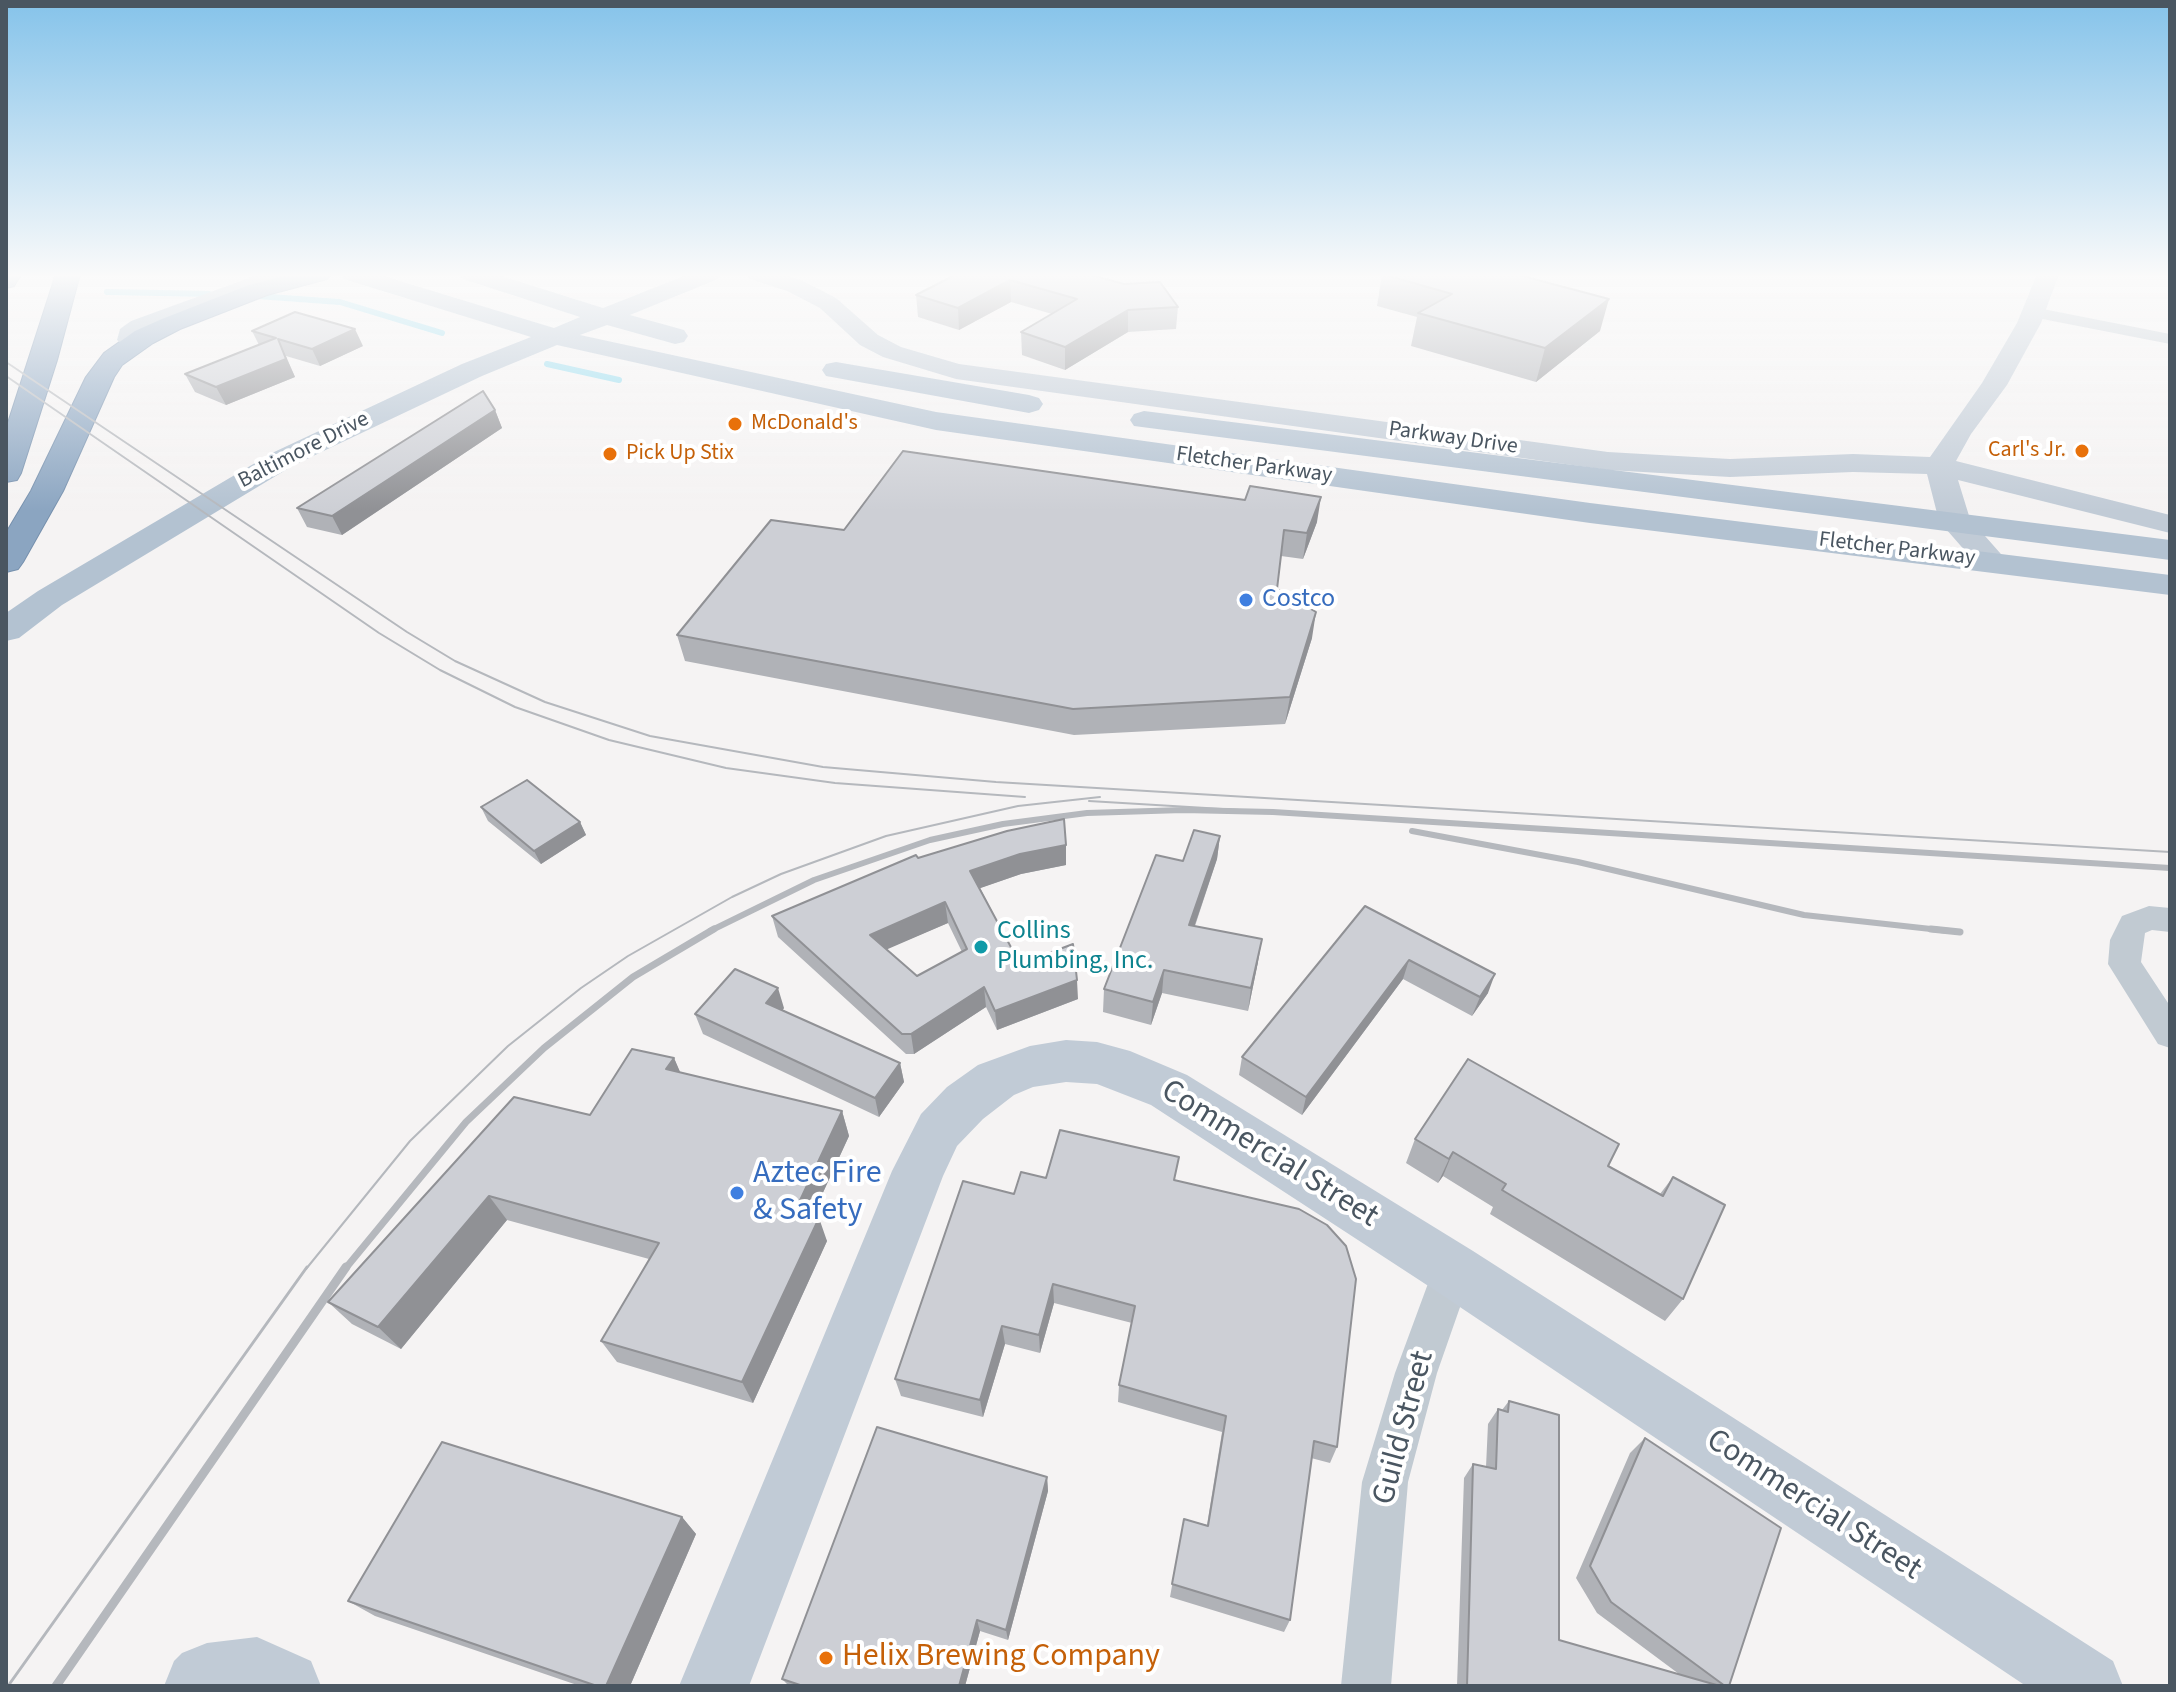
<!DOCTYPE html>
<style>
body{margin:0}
#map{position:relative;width:2176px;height:1692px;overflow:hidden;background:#f5f3f3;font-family:"Source Sans 3",sans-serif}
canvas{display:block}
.frame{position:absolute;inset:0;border:8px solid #4a5661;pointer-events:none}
</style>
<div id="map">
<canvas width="2176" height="1692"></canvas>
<div class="frame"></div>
</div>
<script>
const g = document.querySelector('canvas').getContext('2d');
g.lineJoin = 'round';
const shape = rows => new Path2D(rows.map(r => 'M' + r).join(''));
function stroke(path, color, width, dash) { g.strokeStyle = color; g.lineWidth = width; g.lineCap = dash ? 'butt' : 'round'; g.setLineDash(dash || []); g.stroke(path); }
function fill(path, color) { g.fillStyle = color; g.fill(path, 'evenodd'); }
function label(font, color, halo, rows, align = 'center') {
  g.font = font + ' "Source Sans 3",sans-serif'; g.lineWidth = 8; g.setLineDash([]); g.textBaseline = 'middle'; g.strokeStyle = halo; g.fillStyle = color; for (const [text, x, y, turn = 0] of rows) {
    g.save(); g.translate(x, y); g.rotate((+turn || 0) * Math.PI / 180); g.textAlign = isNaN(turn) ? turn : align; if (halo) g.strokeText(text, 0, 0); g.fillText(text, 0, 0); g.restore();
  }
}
stroke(shape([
 [107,292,209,294],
 [257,296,340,302,442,333],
 [547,364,619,380]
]), '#90daee', 6);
const highway = shape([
 [6,274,21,274,14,286,6,288,6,274],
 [56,274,80,274,57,360,21,473,17,480,6,482,6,429,56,274],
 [291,274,331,274,327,279,267,295,180,329,153,343,122,365,114,377,63,491,23,562,18,569,6,572,6,533,31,491,86,377,104,353,135,331,162,319,249,285,291,274]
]);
stroke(highway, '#7690ad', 2);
fill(shape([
 [2033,307,2170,334,2170,344,2027,316,2024,312,2033,307],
 [2149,906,2170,908,2170,932,2152,930,2145,933,2141,962,2170,1006,2170,1048,2158,1044,2108,964,2110,940,2122,916,2149,906],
 [1453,1251,1467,1256,1473,1270,1437,1373,1408,1482,1391,1686,1341,1686,1362,1482,1395,1373,1433,1270,1439,1256,1453,1251]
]), '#c1cad2');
fill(shape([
 [747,274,781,274,803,281,836,298,878,335,901,347,959,364,1608,452,1730,459,1853,454,1930,457,1982,383,2017,323,2037,274,2059,274,2041,323,2007,385,1971,434,1956,461,2170,515,2170,533,1958,480,1970,519,2008,562,2003,569,1992,572,1981,569,1939,521,1927,474,1853,472,1730,477,1608,470,956,379,883,357,860,345,820,308,787,291,750,279,747,274],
 [1066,1040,1097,1042,1130,1051,1187,1075,1473,1251,2113,1661,2123,1686,2026,1686,1433,1289,1151,1105,1097,1084,1066,1082,1033,1087,1014,1095,983,1119,957,1146,943,1176,749,1686,679,1686,892,1171,921,1114,947,1087,978,1065,1030,1046,1066,1040],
 [257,1637,311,1661,321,1686,164,1686,174,1661,182,1653,207,1643,257,1637]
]), '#c1cbd6');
fill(shape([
 [260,274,295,274,291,279,149,331,144,336,149,342,145,348,127,348,117,340,120,329,131,321,260,274],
 [340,274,377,274,554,328,580,317,463,279,459,274,495,274,603,308,689,274,722,274,718,279,630,315,684,330,688,336,684,342,675,344,607,325,580,335,936,412,1590,503,2170,575,2170,595,1590,523,936,430,557,345,482,376,294,465,62,605,19,638,6,641,6,613,38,591,272,453,462,364,531,337,344,279,340,274],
 [836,362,1029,395,1039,398,1043,404,1039,410,1029,413,826,376,822,370,826,364,836,362],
 [1144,411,2170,540,2170,560,1134,426,1130,420,1134,414,1144,411]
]), '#b3c2d1');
fill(highway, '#8ba5c1');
stroke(shape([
 [6,362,407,632,455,661,545,702,650,736,823,767,996,782,2170,852],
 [6,376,379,633,440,670,515,707,609,740,726,768,835,783,1025,797],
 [1089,801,1273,812],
 [306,1269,410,1141,508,1046,581,988,628,956,732,897,781,874,886,836,1018,806,1100,797]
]), '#b5b8bd', 2);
stroke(shape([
 [8,1686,307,1267]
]), '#b5b8bd', 3);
stroke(shape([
 [1412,831,1578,862,1804,915,1949,931],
 [710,931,814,880,930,840,1003,824,1087,813,1183,810,1273,812,2170,868]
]), '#b5b8bd', 6);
stroke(shape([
 [1931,929,1960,932],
 [345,1269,466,1122,544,1048,633,977,714,929]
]), '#b5b8bd', 7);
stroke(shape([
 [56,1686,346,1267]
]), '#b5b8bd', 9);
fill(shape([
 [957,274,1087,274,1178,307,1176,329,1128,332,1065,370,1022,355,1021,332,1052,314,1011,302,959,330,918,317,916,295],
 [1382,274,1600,331,1536,382,1411,346,1417,317,1377,306],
 [252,331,363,346,320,366,286,356,295,377,226,405,195,392,185,374,259,345],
 [495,410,502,428,342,535,307,527,297,508],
 [1317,522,1303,559,1281,556,1277,589,1312,638,1285,724,1074,735,685,661,677,635,844,530],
 [481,807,580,822,586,835,541,864,488,821],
 [1220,836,1217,859,1195,926,1258,962,1248,1011,1162,993,1151,1025,1103,1012,1104,989,1183,861],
 [1066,845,1066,865,1021,874,980,888,1020,964,1078,999,997,1030,986,1007,914,1054,906,1054,778,937,772,916,918,858],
 [948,923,962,952,917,976,886,949],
 [1365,906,1488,993,1472,1016,1403,979,1302,1115,1239,1075,1242,1057],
 [784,1008,782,1011,900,1063,904,1082,879,1117,703,1034,695,1014],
 [674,1058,680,1073,842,1111,849,1136,812,1216,827,1241,753,1403,617,1362,601,1341,649,1259,507,1220,401,1349,352,1324,328,1302,590,1115],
 [1415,1139,1608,1166,1660,1194,1673,1177,1683,1299,1665,1321,1490,1214,1493,1207,1443,1176,1438,1183,1406,1163],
 [1046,1178,1176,1181,1337,1447,1330,1463,1311,1458,1290,1620,1284,1632,1170,1597,1184,1519,1207,1525,1222,1432,1118,1402,1119,1385,1132,1323,1054,1303,1040,1353,1005,1344,983,1417,901,1396,895,1379,1014,1194],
 [1509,1401,1559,1640,1679,1674,1597,1613,1576,1578,1630,1453,1645,1438,1729,1686,1457,1686,1464,1478,1473,1464,1486,1467,1488,1424,1498,1409,1502,1410],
 [1047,1477,1048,1491,1008,1640,980,1631,965,1686,789,1686,782,1679],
 [682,1517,696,1534,630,1686,580,1686,375,1616,348,1601]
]), '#b0b2b7');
fill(shape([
 [1010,280,1011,302,959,330,958,308],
 [1609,299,1600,331,1536,382,1545,348],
 [1128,310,1128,332,1065,370,1065,347],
 [355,329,363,346,320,366,312,349],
 [278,339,295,377,226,405,216,387],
 [495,410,502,428,342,535,332,516],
 [1321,497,1317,522,1303,559,1307,533],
 [1316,612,1312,638,1285,724,1290,697],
 [580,822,586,835,541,864,534,851],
 [1220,836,1217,859,1187,948,1189,925],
 [1066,845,1066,865,1021,874,972,891,970,871,1020,854],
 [945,902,948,923,874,955,870,935],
 [1262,939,1258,962,1248,1011,1251,988],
 [1409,960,1403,979,1302,1115,1306,1097],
 [1164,970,1162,993,1151,1025,1153,1002],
 [1495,974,1488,993,1472,1016,1480,997],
 [1077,980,1078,999,997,1030,995,1011],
 [984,987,986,1007,914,1054,911,1034],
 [778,988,784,1008,772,1023,766,1003],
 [674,1058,685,1083,666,1069],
 [900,1063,904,1082,879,1117,875,1098],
 [842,1111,849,1136,804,1234,795,1211],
 [1453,1152,1443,1176,1438,1183,1449,1159],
 [489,1196,507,1220,401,1349,378,1327],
 [819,1218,827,1241,753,1403,742,1382],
 [1053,1284,1054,1303,1040,1353,1039,1335],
 [1002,1326,1005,1344,983,1417,980,1400],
 [1047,1477,1048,1491,1008,1640,1006,1630],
 [682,1517,696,1534,630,1686,606,1686],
 [977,1620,980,1631,965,1686,959,1686]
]), '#909195');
const building = shape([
 [957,274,1087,274,1124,284,1160,282,1178,307,1128,310,1065,347,1021,332,1077,299,1010,280,958,308,916,295,957,274],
 [1382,274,1515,274,1609,299,1545,348,1418,313,1452,294,1382,274],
 [295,312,355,329,312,349,278,339,286,359,216,387,185,374,276,338,252,331,295,312],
 [483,391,495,410,332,516,297,508,483,391],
 [903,451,1245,500,1250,486,1321,497,1307,533,1284,530,1277,589,1316,612,1290,697,1073,709,677,635,771,520,844,530,903,451],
 [527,780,580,822,534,851,481,807,527,780],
 [1064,819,1066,845,1020,854,970,871,1020,964,1073,944,1077,980,995,1011,984,987,911,1034,902,1034,772,916,916,855,918,858,1007,831,1064,819],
 [945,902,967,949,917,976,870,935,945,902],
 [1194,830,1220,836,1189,925,1262,939,1251,988,1164,970,1153,1002,1104,989,1156,855,1183,861,1194,830],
 [1365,906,1495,974,1480,997,1409,960,1306,1097,1242,1057,1365,906],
 [735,969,778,988,766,1003,900,1063,875,1098,695,1014,735,969],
 [632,1049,674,1058,666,1069,842,1111,795,1211,819,1218,742,1382,601,1341,659,1243,489,1196,378,1327,328,1302,514,1097,590,1115,632,1049],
 [1468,1059,1619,1144,1608,1166,1663,1196,1673,1177,1725,1205,1683,1299,1502,1190,1506,1184,1453,1152,1449,1159,1415,1139,1468,1059],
 [1060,1130,1179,1157,1174,1180,1299,1209,1327,1225,1346,1246,1356,1279,1337,1447,1314,1441,1290,1620,1172,1584,1184,1519,1208,1526,1226,1416,1119,1385,1135,1306,1053,1284,1039,1335,1002,1326,980,1400,895,1379,963,1181,1014,1194,1021,1172,1046,1178,1060,1130],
 [1509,1401,1559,1415,1559,1640,1720,1686,1467,1686,1473,1464,1496,1469,1498,1409,1508,1412,1509,1401],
 [877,1427,1047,1477,1006,1630,977,1620,959,1686,803,1686,782,1679,877,1427],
 [1645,1438,1781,1528,1729,1686,1725,1686,1611,1602,1590,1566,1645,1438],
 [442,1442,682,1517,606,1686,597,1686,348,1601,442,1442]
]);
fill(building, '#cdcfd5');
stroke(building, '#909195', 2);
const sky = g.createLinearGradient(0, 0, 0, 511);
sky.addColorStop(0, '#85c3ea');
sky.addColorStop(0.54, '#fafafa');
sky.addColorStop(1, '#fafafa00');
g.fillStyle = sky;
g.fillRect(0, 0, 2176, 511);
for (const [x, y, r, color] of [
 [735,424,8,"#e8710a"],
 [2082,451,8,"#e8710a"],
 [610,454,8,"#e8710a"],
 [1246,600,8,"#3f7fe0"],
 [981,947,8,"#0f9aa8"],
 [737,1193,8,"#3f7fe0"],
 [826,1658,8,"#e8710a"]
]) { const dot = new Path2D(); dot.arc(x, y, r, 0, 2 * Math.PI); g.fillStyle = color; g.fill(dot); stroke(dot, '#fff', 3); }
label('22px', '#c56008', '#fff', [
 ["McDonald's",751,424],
 ["Carl's Jr.",2066,451,"right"],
 ["Pick Up Stix",626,454]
], 'left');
label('22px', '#4a5661', '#fff', [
 ["Parkway Drive",1453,439,8],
 ["Baltimore Drive",304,451,-27],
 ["Fletcher Parkway",1254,466,8],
 ["Fletcher Parkway",1897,550,7]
]);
label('26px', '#366cbe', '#fff', [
 ["Costco",1262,600]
], 'left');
label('26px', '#0d838f', '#fff', [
 ["Collins",997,932],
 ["Plumbing, Inc.",997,962]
], 'left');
label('32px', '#4a5661', '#fff', [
 ["Commercial Street",1269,1155,32],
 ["Guild Street",1405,1428,-75],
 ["Commercial Street",1813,1506,33]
]);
label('32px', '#366cbe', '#fff', [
 ["Aztec Fire",753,1175],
 ["& Safety",753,1212]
], 'left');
label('32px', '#c56008', '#fff', [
 ["Helix Brewing Company",842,1658]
], 'left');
</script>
